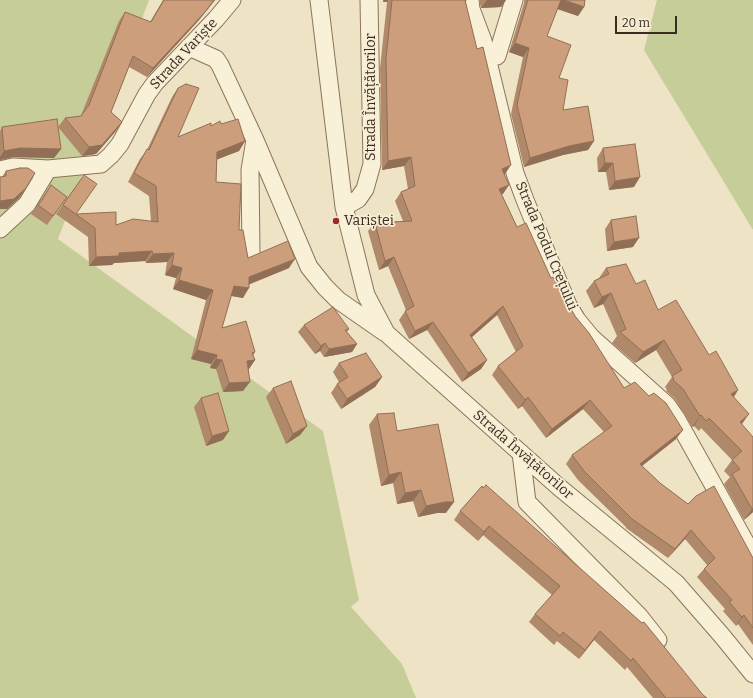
<!DOCTYPE html>
<meta charset="utf-8">
<style>
body{margin:0}
#map{position:relative;width:753px;height:698px;overflow:hidden;background:#efe3c5;font-family:Bitter,serif}
canvas{display:block}
.scale{position:absolute;left:615px;top:16px;width:62px;height:18px;box-sizing:border-box;border:2px solid #3a2c1f;border-top:0;padding-left:5px;font-size:12px;line-height:14px;white-space:nowrap;color:#3a2c1f;-webkit-text-stroke:3px #f6edd5;paint-order:stroke}
</style>
<div id="map">
<canvas width="753" height="698"></canvas>
<div class="scale">20 m</div>
</div>
<script>
const g = document.querySelector('canvas').getContext('2d');
g.lineJoin = 'round';
function fill(path, color) { g.fillStyle = color; g.fill(path, 'evenodd'); }
const shape = rows => new Path2D(rows.map(r => 'M' + r).join(''));
function stroke(path, color, width, dash) { g.strokeStyle = color; g.lineWidth = width; g.lineCap = dash ? 'butt' : 'round'; g.setLineDash(dash || []); g.stroke(path); }
function label(font, color, halo, rows, align = 'center') {
  g.font = font + ' Bitter,serif'; g.lineWidth = 3.5; g.setLineDash([]); g.textBaseline = 'middle'; g.strokeStyle = halo; g.fillStyle = color; for (const [text, x, y, turn = 0] of rows) {
    g.save(); g.translate(x, y); g.rotate((+turn || 0) * Math.PI / 180); g.textAlign = isNaN(turn) ? turn : align; if (halo) g.strokeText(text, 0, 0); g.fillText(text, 0, 0); g.restore();
  }
}
fill(shape([
 [0,0,149,0,58,239,323,431,359,600,351,607,402,664,416,698,0,698],
 [657,0,753,0,753,230,644,50]
]), '#c6cd99');
const street = shape([
 [319,0,344,207,366,295,386,333,560,488,676,583,723,637,753,674],
 [470,0,471,9,483,41,515,173,525,200,568,305,577,320,591,337,667,405,676,418,753,556],
 [189,47,216,59,220,65,255,140,309,267,325,287,338,300,384,332],
 [497,56,514,0],
 [0,170,13,167,48,169,101,164,111,155,120,144,147,94,155,83,216,19,232,0],
 [344,207,358,199,365,189,372,164,369,0],
 [0,229,27,204,48,169],
 [251,253,250,170,255,140],
 [521,453,527,502,640,617,658,640]
]);
stroke(street, '#8a755b', 19);
stroke(street, '#f9f0d8', 17);
fill(shape([
 [163,0,215,0,199,20,147,77,129,67,111,112,122,122,115,132,96,154,82,156,58,127,61,149,54,158,13,157,0,160,0,131,2,127,58,127,65,118,81,116,82,113,119,21,125,12,150,22],
 [383,0,467,0,465,2,505,174,504,175,503,194,501,194,517,227,551,278,575,316,624,388,676,439,642,466,660,483,753,558,753,645,738,624,736,626,723,611,725,609,697,577,704,569,707,565,685,539,668,558,626,528,626,527,578,480,566,464,572,455,604,432,583,409,546,438,522,406,518,409,492,375,498,366,516,352,497,315,472,337,487,360,481,369,462,382,427,330,409,339,399,320,406,310,388,266,379,270,368,231,375,223,403,221,395,201,401,192,408,189,404,166,382,170,380,68,387,2,383,2],
 [479,0,506,0,501,7,481,8],
 [524,0,585,0,584,7,578,16,557,9,547,36,559,78,563,110,594,141,588,150,563,155,524,167,511,114,523,57,509,52,524,3],
 [178,88,178,137,211,126,221,124,245,141,239,151,217,159,216,182,239,230,248,258,289,268,249,284,243,298,231,296,222,328,253,355,255,360,248,370,243,391,223,392,216,369,210,368,211,364,191,359,206,300,173,289,176,278,165,275,167,262,146,263,145,261,114,263,112,265,89,266,88,237,56,214,84,175,76,214,116,225,151,221,149,196,128,182,140,159,147,150,172,97],
 [603,148,634,187,609,190,606,172,598,172,597,158],
 [6,171,19,198,7,209,2,177],
 [51,185,67,197,47,225,31,214,39,203],
 [611,220,633,247,607,251,605,229],
 [606,268,636,284,658,310,709,355,738,390,734,397,741,424,753,512,744,520,724,484,730,477,724,471,732,460,701,428,699,431,694,426,692,427,675,399,666,391,667,390,665,387,672,377,656,350,635,363,612,343,617,336,603,304,594,308,586,291,594,281,599,278],
 [304,325,349,329,347,332,357,344,352,352,324,357,320,351,315,354,298,332],
 [339,363,382,377,375,387,341,409,331,393,337,384,339,382,333,372],
 [273,388,307,426,300,435,286,444,266,397],
 [201,398,223,440,206,446,194,407],
 [377,414,397,431,446,513,437,513,418,517,413,501,397,504,393,483,381,486,369,425],
 [482,486,703,695,707,698,653,698,627,667,625,670,594,640,579,659,557,641,554,645,529,622,535,614,552,595,483,535,478,541,454,520,460,511]
]), '#b0886a');
fill(shape([
 [214,0,215,0,199,20,147,77,153,68],
 [384,0,388,0,387,2,383,2],
 [487,0,506,0,501,7,481,8],
 [561,0,564,0,584,7,578,16,555,8],
 [515,43,529,48,523,57,509,52],
 [122,122,115,132,96,154,82,156,89,147],
 [245,141,239,151,211,162,217,152],
 [594,141,588,150,563,155,524,167,530,158,569,146],
 [20,148,61,149,54,158,13,157,0,160,0,157,4,151],
 [411,157,404,166,382,170,388,161],
 [605,163,613,163,606,172,598,172],
 [511,165,505,174,496,178,502,169],
 [640,177,634,187,609,190,615,181],
 [509,185,503,194,493,198,499,189],
 [26,188,19,198,7,209,0,209,0,201],
 [639,238,633,247,607,251,614,242],
 [152,251,145,261,114,263,112,265,89,266,96,257,119,253],
 [174,253,167,262,146,263,153,254],
 [394,257,388,266,379,270,385,261],
 [295,259,289,268,243,287,249,277],
 [172,265,182,268,176,278,165,275],
 [179,280,213,290,206,300,173,289],
 [234,286,249,288,243,298,227,295],
 [611,293,603,304,594,308,602,297],
 [503,306,497,315,464,344,470,335],
 [433,322,427,330,409,339,415,331],
 [664,340,656,350,635,363,643,352],
 [325,343,320,351,315,354,321,346],
 [357,344,352,352,324,357,329,349],
 [197,350,217,355,211,364,191,359],
 [255,352,249,361,255,360,249,369,241,371,252,353],
 [216,359,222,360,216,369,210,368],
 [487,360,481,369,462,382,468,373],
 [382,377,375,387,341,409,347,399],
 [250,382,243,391,223,392,229,383],
 [738,390,731,401,731,394],
 [528,397,522,406,518,409,525,400],
 [590,400,583,409,546,438,552,429],
 [749,414,742,424,740,422],
 [701,415,694,426,692,427,700,416],
 [307,426,300,435,286,444,293,434],
 [683,430,676,439,633,473,640,464],
 [229,431,223,440,206,446,212,436],
 [401,472,393,483,381,486,389,475],
 [421,490,413,501,397,504,405,493],
 [445,502,454,502,446,513,437,513,418,517,426,506],
 [753,508,753,512,744,520,752,509],
 [489,526,483,535,478,541,484,532],
 [691,530,685,539,668,558,675,549],
 [744,615,738,624,736,626,742,617],
 [600,631,594,640,579,659,585,650]
]), '#906f56');
const building = shape([
 [164,0,214,0,206,11,153,68,133,56,111,112,122,122,102,145,89,147,65,118,81,116,89,105,125,12,151,22,164,0],
 [392,0,465,0,477,49,483,47,511,165,502,169,509,185,499,189,517,227,526,223,551,278,553,277,575,316,589,333,624,388,635,382,649,396,654,393,666,403,683,430,640,464,660,483,688,504,696,496,714,486,753,558,753,628,744,615,742,617,729,602,732,600,704,569,715,558,691,530,675,549,632,519,584,471,572,455,612,426,590,400,552,429,528,397,525,400,498,366,523,346,503,306,470,335,487,360,468,373,433,322,415,331,405,311,414,306,394,257,385,261,375,223,412,221,401,192,415,186,411,157,388,161,386,59,392,0],
 [528,0,561,0,547,36,571,45,559,78,568,80,563,110,588,106,594,141,569,146,530,158,517,105,529,48,515,43,528,0],
 [564,0,585,0,584,7,564,0],
 [186,84,199,88,178,137,211,123,211,126,220,121,221,124,238,119,245,141,217,152,216,182,241,184,239,230,243,230,248,258,288,241,295,259,249,277,249,288,234,286,222,328,246,321,255,352,252,353,255,360,247,361,250,382,229,383,222,360,216,359,217,355,197,350,213,290,179,280,182,268,172,265,174,253,153,254,152,251,119,253,119,256,96,257,95,228,63,205,84,175,97,184,76,214,116,212,116,225,133,219,158,222,156,186,134,173,147,149,149,150,178,88,186,84],
 [57,119,61,149,20,148,4,151,2,127,57,119],
 [635,144,640,177,615,181,613,163,605,163,603,148,635,144],
 [20,168,28,168,35,173,26,188,14,199,0,201,0,177,6,176,6,171,20,168],
 [51,185,67,197,53,216,38,205,42,200,51,185],
 [636,216,639,238,614,242,611,220,636,216],
 [626,264,636,284,645,280,658,310,676,300,709,355,716,351,738,390,731,394,749,414,740,422,753,437,753,508,752,509,732,474,740,469,732,460,742,451,709,418,706,421,701,415,700,416,683,389,673,380,674,379,672,376,682,370,664,340,643,352,620,332,626,329,611,293,602,297,594,281,609,274,606,268,626,264],
 [333,307,349,329,345,330,357,344,329,349,325,343,321,346,304,325,333,307],
 [366,353,382,377,347,399,337,384,348,377,339,363,366,353],
 [291,381,307,426,293,434,273,388,291,381],
 [218,393,229,431,212,436,201,398,218,393],
 [394,413,397,431,438,424,454,502,445,502,426,506,421,490,405,493,401,472,389,475,377,414,394,413],
 [486,485,642,623,644,622,703,695,707,698,666,698,633,658,631,661,600,631,585,650,563,632,560,636,535,614,560,586,489,526,484,532,460,511,482,486,483,488,486,485]
]);
fill(building, '#cd9e7b');
stroke(building, '#906f56', 1);
for (const [x, y, r, color] of [
 [336,221,4,"#992c2a"]
]) { const dot = new Path2D(); dot.arc(x, y, r, 0, 2 * Math.PI); g.fillStyle = color; g.fill(dot); stroke(dot, '#f6edd5', 1.5); }
label('14px', '#3a2c1f', '#f6edd5', [
 ["Strada Variște",184,54,-47],
 ["Strada Învățătorilor",371,97,-90],
 ["Strada Podul Crețului",546,246,67],
 ["Strada Învățătorilor",523,455,41]
]);
label('14px', '#3a2c1f', '#f6edd5', [
 ["Variștei",344,221]
], 'left');
</script>
